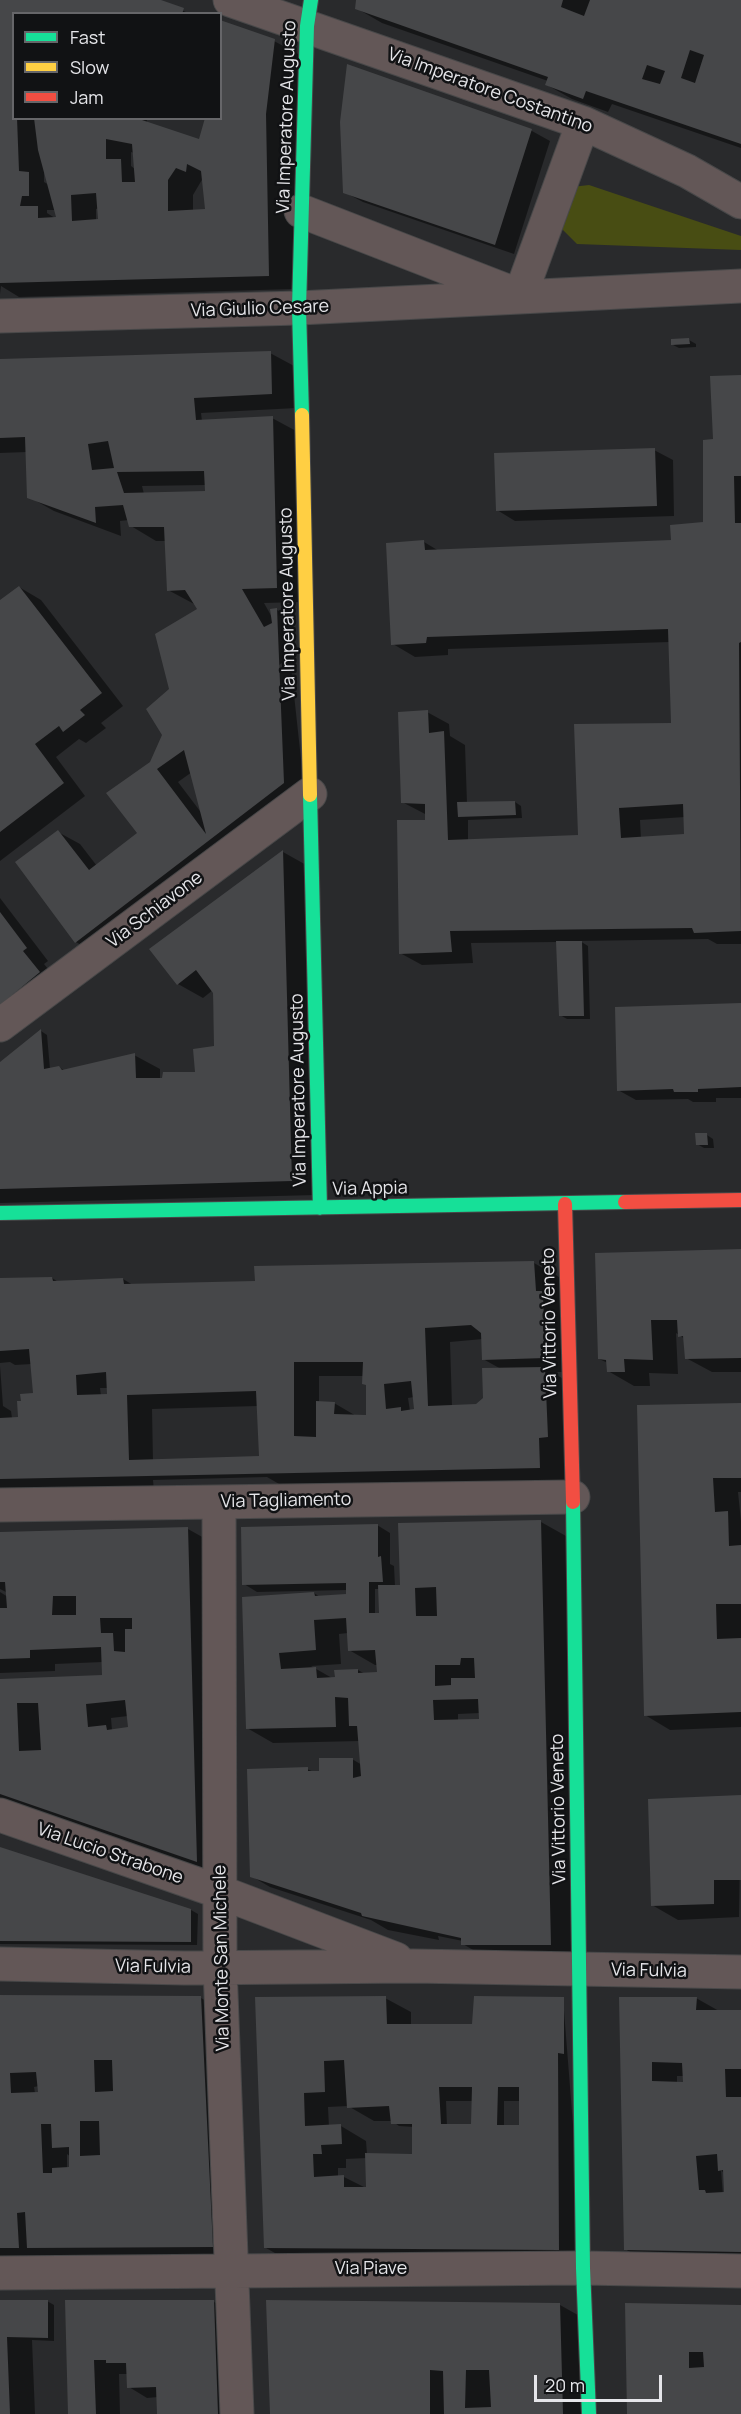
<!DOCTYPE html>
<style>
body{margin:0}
#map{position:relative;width:741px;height:2414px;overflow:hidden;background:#292a2c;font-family:Manrope,sans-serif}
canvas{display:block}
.legend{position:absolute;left:12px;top:12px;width:210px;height:108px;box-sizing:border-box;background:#111214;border:2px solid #666669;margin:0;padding:8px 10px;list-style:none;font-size:18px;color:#e5e5e9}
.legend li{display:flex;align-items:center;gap:12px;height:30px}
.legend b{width:30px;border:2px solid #666669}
.scale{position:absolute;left:534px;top:2375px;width:128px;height:27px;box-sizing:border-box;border:3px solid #e5e5e9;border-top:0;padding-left:8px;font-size:18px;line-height:21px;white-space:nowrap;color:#e5e5e9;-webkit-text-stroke:4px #111214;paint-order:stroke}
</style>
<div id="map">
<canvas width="741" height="2414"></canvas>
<ul class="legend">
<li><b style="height:8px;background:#16e098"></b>Fast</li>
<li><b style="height:8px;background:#ffcf43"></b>Slow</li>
<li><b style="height:8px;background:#f24e42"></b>Jam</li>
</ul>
<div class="scale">20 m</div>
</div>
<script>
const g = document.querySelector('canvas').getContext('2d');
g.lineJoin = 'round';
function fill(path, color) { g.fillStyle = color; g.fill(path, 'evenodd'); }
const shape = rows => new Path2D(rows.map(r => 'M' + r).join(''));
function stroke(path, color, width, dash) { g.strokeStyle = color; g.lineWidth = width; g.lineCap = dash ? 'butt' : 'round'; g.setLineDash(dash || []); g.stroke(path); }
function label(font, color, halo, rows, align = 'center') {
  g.font = font + ' Manrope,sans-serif'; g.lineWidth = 5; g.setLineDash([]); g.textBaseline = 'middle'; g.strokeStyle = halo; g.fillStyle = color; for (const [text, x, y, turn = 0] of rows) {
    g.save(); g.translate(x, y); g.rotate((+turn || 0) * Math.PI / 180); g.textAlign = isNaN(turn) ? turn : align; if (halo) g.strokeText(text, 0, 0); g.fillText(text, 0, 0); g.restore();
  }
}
fill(shape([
 [589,185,741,236,741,250,577,244,561,228,572,187]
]), '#484d13');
fill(shape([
 [0,0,156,0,191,14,14,14,14,118,148,118,146,123,200,141,220,118,274,41,300,55,294,289,19,297,1,286,0,294],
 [131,152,134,153,135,169,131,166],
 [44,170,49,185,44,182],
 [203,178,206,210,193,211,193,195],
 [99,208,100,220,96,221,96,209],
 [47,210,55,210,58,220,47,213],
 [357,0,741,0,741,148,612,104,608,112,572,99,547,85,548,81,382,23,356,8],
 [348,66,532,131,550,141,514,254,363,202,344,192],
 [689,340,696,344,696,347,679,348,673,345],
 [270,353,296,367,297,408,201,413,202,421,272,418,298,432,302,602,264,603,273,619,277,610,283,613,283,624,290,628,292,676,305,796,98,955,76,942,17,862,58,832,80,844,97,866,139,834,151,763,164,735,170,690,199,610,196,605,168,590,166,541,156,541,131,526,129,520,120,521,121,536,54,511,29,497,27,452,0,453,0,361],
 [206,485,207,492,144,494,142,486],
 [284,661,286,664,259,686,259,682],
 [192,772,203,815,178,782],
 [741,377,741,944,717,944,708,939,580,941,588,946,590,1019,567,1019,560,1015,557,942,471,943,473,963,422,965,400,953,427,815,402,802,427,712,449,724,450,736,465,745,467,803,515,802,521,806,522,818,468,820,468,840,580,836,673,724,670,642,448,649,448,655,415,657,393,644,424,542,439,551,673,541,705,524,714,441],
 [685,817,686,836,641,839,640,820],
 [654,450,673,460,674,516,515,521,497,510],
 [19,587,41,600,123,706,101,723,106,728,86,743,79,739,56,757,85,796,0,861,0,601],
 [283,852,308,866,317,1195,0,1203,0,1064,41,1031,47,1035,50,1069,59,1067,65,1071,134,1055,160,1069,160,1079,197,1074,215,1048,213,990,203,998,178,984,152,949],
 [0,898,48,961,44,964,61,985,0,1035],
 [741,1005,741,1098,716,1098,716,1102,693,1102,688,1099,636,1100,618,1090],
 [707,1135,713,1139,714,1148,704,1148,697,1144],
 [741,1251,741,1372,712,1372,686,1358,685,1339,676,1333,678,1374,649,1373,650,1386,634,1386,608,1371,608,1363,599,1359],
 [534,1263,559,1277,570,1372,552,1372,570,1383,565,1482,286,1488,267,1477,153,1480,154,1491,0,1494,0,1366,3,1406,11,1411,12,1418,19,1418,34,1395,32,1364,15,1365,10,1362,0,1363,0,1280,52,1278,60,1283,123,1279,133,1285,257,1282],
 [483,1339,483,1359,501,1369,484,1399,477,1405,452,1406,450,1342],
 [319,1376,364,1376,368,1386,367,1417,358,1417,334,1403,319,1403],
 [100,1388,108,1388,108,1395,101,1396],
 [414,1397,416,1411,410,1411,408,1398],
 [258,1406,260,1457,153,1461,152,1409],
 [741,1404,741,1492,738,1492,741,1521,741,1727,670,1730,645,1715,639,1407],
 [541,1522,566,1536,576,1959,488,1959,463,1944,463,1941,438,1936,439,1940,388,1930,371,1920,270,1887,251,1876,307,1769,314,1772,321,1773,352,1759,362,1765,360,1741,273,1743,247,1728,243,1598,314,1593,320,1597,348,1596,347,1590,257,1592,244,1584,377,1525,390,1533,390,1564,394,1566,395,1586,402,1586],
 [375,1589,380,1589,385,1615,375,1615],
 [348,1633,349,1650,375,1665,378,1665,379,1673,365,1674,358,1670,332,1678,311,1666,341,1664,339,1634],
 [480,1713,481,1720,458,1721,458,1714],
 [188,1529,213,1543,222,1875,0,1798,0,1680,103,1676,103,1662,55,1664,55,1671,0,1673,0,1592,8,1597,8,1593,0,1589,0,1534],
 [128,1716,130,1729,112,1730,111,1718],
 [741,1797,739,1917,678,1920,652,1905],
 [0,1848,191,1910,198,1914,197,1945,0,1944],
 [0,1997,201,1998,226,2012,238,2261,53,2262,43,2256,44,2261,0,2261],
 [39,2086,39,2093,35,2093,34,2087],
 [67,2154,71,2157,71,2169,67,2169],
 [257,1998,385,1998,411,2012,411,2025,474,2025,563,1998,584,2264,291,2262,266,2248],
 [446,2101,473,2101,477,2126,447,2126],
 [504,2101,520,2101,520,2126,504,2126],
 [348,2106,374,2121,392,2121,399,2126,414,2127,414,2155,367,2154,366,2141,341,2126,329,2127,328,2107],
 [367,2158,368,2189,344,2177,338,2177,338,2168,346,2168,346,2159],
 [696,1998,719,2011,741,2011,741,2265,650,2264,625,2249,621,1999],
 [677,2076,684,2076,684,2083,677,2083],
 [721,2170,724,2173,726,2195,723,2195],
 [0,2301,47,2301,54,2305,54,2341,32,2340,35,2414,0,2414],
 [67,2302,214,2302,232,2312,236,2414,158,2414,158,2397,147,2398,129,2387,127,2374,119,2374,120,2414,70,2414],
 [560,2305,585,2319,587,2414,272,2414],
 [626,2305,741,2306,741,2414,628,2414]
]), '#0007');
fill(shape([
 [0,0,161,0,184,8,182,14,14,14,14,118,17,118,19,171,29,172,29,196,22,196,20,206,38,206,38,218,56,217,38,150,34,118,136,118,199,139,205,118,220,118,220,20,275,39,266,114,269,276,0,283],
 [106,139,132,144,135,182,122,182,121,159,106,159],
 [187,164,201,171,205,209,168,211,168,180,176,168,186,172],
 [96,193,98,219,72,221,71,195],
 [356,0,563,0,561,7,584,16,590,0,741,0,741,144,586,91,583,99,545,85,548,77,355,9],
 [690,50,704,55,695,83,681,78],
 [647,65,665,71,660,84,642,79],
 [347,64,532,129,495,245,343,193,340,122],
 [689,338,690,344,671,345,671,339],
 [271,351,272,394,194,398,196,420,273,416,277,588,242,589,264,627,272,623,270,609,277,608,284,783,75,943,15,862,58,830,89,870,137,833,106,793,150,762,162,735,146,709,169,689,155,634,197,609,185,590,167,591,164,527,129,527,123,505,95,507,96,523,27,498,25,437,0,438,0,359],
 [108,441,114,468,92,470,88,444],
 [204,471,205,491,124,493,117,472],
 [184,750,206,834,157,769],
 [741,375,741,476,734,476,735,523,741,523,741,642,739,643,741,931,694,933,692,928,450,931,452,952,399,954,397,820,425,820,425,804,401,803,398,712,428,710,429,733,444,731,448,840,578,835,574,724,671,723,668,629,427,637,426,643,391,645,386,543,424,540,425,550,671,540,670,525,703,522,703,440,713,439,710,376],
 [683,804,684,834,621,838,619,808],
 [655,448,657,506,496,511,494,453],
 [19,586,102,693,80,710,85,715,63,732,59,726,35,744,64,783,0,832,0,600],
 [515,801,516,815,458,817,457,802],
 [283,850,292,1181,0,1189,0,1062,41,1029,44,1069,59,1066,62,1070,135,1053,136,1078,162,1078,163,1072,195,1072,193,1049,214,1046,213,993,196,970,177,985,149,949],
 [0,912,27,948,23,951,40,972,0,1005],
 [556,941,582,941,584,1016,559,1016],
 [741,1003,741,1087,698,1089,698,1092,674,1092,673,1089,617,1091,615,1007],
 [695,1133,707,1133,708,1145,696,1145],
 [741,1249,741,1358,685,1359,683,1336,678,1337,677,1320,651,1320,653,1360,624,1359,625,1372,607,1372,606,1360,598,1359,595,1253],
 [534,1261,536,1291,543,1291,545,1358,482,1360,481,1333,471,1325,425,1328,428,1406,476,1404,483,1398,482,1368,545,1367,548,1437,539,1438,540,1468,0,1479,0,1418,18,1417,17,1401,21,1401,20,1394,33,1393,29,1349,0,1351,0,1278,52,1277,53,1281,123,1278,124,1284,255,1281,254,1266],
 [294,1362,363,1362,362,1384,366,1385,366,1415,334,1414,335,1402,316,1401,316,1437,294,1436],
 [106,1372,107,1394,77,1395,76,1375],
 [411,1381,414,1409,401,1411,401,1407,386,1409,384,1384],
 [256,1391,259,1456,129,1460,127,1395],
 [741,1403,741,1478,713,1478,715,1512,728,1511,729,1546,741,1545,741,1604,716,1604,717,1639,741,1638,741,1712,644,1716,637,1405],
 [541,1520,551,1945,461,1945,461,1938,362,1916,361,1913,250,1877,247,1769,308,1767,308,1771,319,1771,319,1758,353,1758,353,1778,361,1776,357,1726,349,1726,348,1698,335,1697,336,1727,246,1729,242,1597,314,1592,315,1596,346,1594,346,1583,242,1585,241,1527,378,1524,378,1557,381,1556,383,1582,369,1582,369,1613,379,1613,378,1585,400,1585,398,1523],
 [436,1587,437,1616,416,1616,415,1588],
 [346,1618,348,1651,375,1650,377,1672,358,1673,358,1669,334,1670,335,1677,317,1678,316,1667,281,1669,279,1653,316,1650,314,1620],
 [461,1658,474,1658,475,1678,451,1678,451,1685,435,1686,435,1665,460,1665],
 [478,1699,479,1719,434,1720,433,1700],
 [188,1527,197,1862,0,1794,0,1679,102,1675,101,1647,30,1650,30,1658,0,1659,0,1608,7,1608,5,1582,0,1582,0,1532],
 [53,1596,76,1596,76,1615,52,1615],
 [100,1618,132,1618,132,1629,125,1629,125,1652,114,1651,113,1633,101,1633],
 [125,1700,128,1727,107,1730,106,1725,88,1727,86,1704],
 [17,1703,38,1703,41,1750,19,1751],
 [741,1795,741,1880,714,1880,714,1904,651,1906,648,1799],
 [0,1847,191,1909,191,1942,0,1941],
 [0,1995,201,1996,213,2247,27,2248,25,2212,17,2213,19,2248,0,2248],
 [94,2060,112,2060,113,2091,95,2092],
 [36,2072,38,2092,11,2093,10,2073],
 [80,2121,99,2121,100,2155,80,2156],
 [41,2124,51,2124,52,2148,69,2147,69,2167,52,2168,52,2173,43,2173],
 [386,1996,387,2024,472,2024,474,1996,564,1997,564,2054,558,2053,559,2250,264,2248,255,1997],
 [344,2060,347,2108,389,2106,391,2124,412,2124,412,2154,365,2153,366,2187,344,2187,344,2175,314,2177,313,2154,322,2154,321,2145,342,2144,341,2124,305,2126,304,2093,325,2092,324,2061],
 [439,2087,472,2087,471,2124,441,2124],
 [498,2087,519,2087,519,2125,497,2125],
 [619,1997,697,1997,696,2010,741,2010,741,2069,725,2069,726,2097,741,2097,741,2252,624,2250],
 [652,2062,682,2063,683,2082,652,2081],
 [717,2154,718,2171,723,2170,724,2192,706,2193,705,2190,699,2190,696,2156],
 [0,2300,48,2300,48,2338,7,2337,10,2414,0,2414],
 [65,2300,214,2300,218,2414,157,2414,156,2387,127,2388,126,2363,106,2363,106,2360,94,2360,96,2414,68,2414],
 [266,2300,560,2303,563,2414,444,2414,443,2371,430,2370,430,2414,270,2414],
 [466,2370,489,2370,491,2407,465,2408],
 [625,2303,741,2305,741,2414,627,2414],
 [689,2352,703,2352,704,2367,689,2368]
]), '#464749');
const street = shape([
 [230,0,583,123,687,171,741,202],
 [301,211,520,296,583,123],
 [0,316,299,308,741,286],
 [0,1025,310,794],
 [219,1502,220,1967,237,2414],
 [0,1505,573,1497],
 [0,1815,220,1892,396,1959],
 [0,1964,184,1968,413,1966,741,1972],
 [0,2273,583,2268,741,2271]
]);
const fast = shape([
 [302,415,299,308,307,26,311,0],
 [310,795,320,1208],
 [0,1213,625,1202],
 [573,1502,583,2268,589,2414]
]);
const slow = shape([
 [302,415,310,795]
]);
const jam = shape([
 [625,1202,741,1200],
 [565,1204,573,1502]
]);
stroke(street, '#484849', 35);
stroke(fast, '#484849', 16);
stroke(slow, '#484849', 16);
stroke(jam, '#484849', 16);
stroke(street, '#635757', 33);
stroke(fast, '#16e098', 14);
stroke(slow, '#ffcf43', 14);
stroke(jam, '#f24e42', 14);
label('18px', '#e5e5e9', '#111214', [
 ["Via Imperatore Costantino",490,91,20],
 ["Via Imperatore Augusto",287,117,-88],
 ["Via Giulio Cesare",260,309,-2],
 ["Via Imperatore Augusto",288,604,-91],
 ["Via Schiavone",155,910,-37],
 ["Via Imperatore Augusto",299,1090,-91],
 ["Via Appia",370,1189,-1],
 ["Via Vittorio Veneto",550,1323,-91],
 ["Via Tagliamento",286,1501,-1],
 ["Via Vittorio Veneto",559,1809,-91],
 ["Via Lucio Strabone",110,1854,19],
 ["Via Monte San Michele",222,1958,-91],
 ["Via Fulvia",153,1967,1],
 ["Via Fulvia",649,1971,1],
 ["Via Piave",371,2269]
]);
</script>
